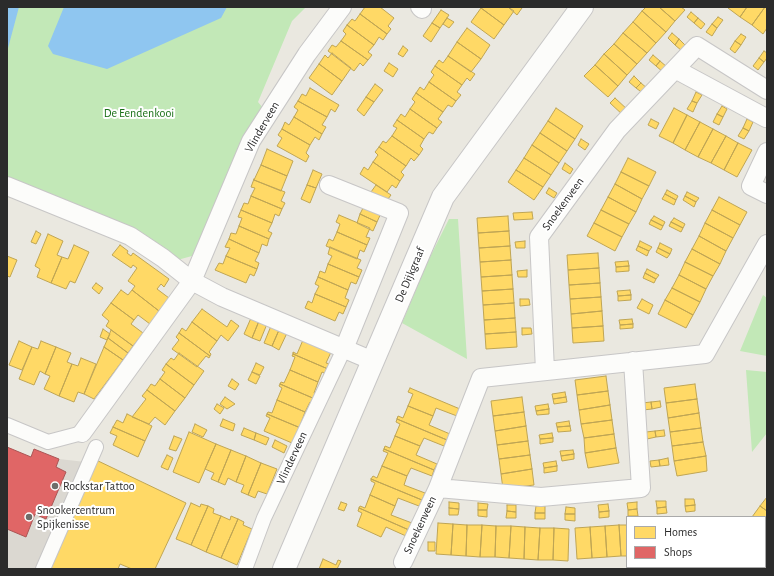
<!DOCTYPE html>
<style>
body{margin:0}
#map{position:relative;width:774px;height:576px;overflow:hidden;background:#eae8e0;font-family:"Alegreya Sans",sans-serif}
canvas{display:block}
.frame{position:absolute;inset:0;border:8px solid #2b2b2b;pointer-events:none}
.legend{position:absolute;left:626px;top:516px;width:140px;height:52px;box-sizing:border-box;background:#fff;border:1px solid #aaa;margin:0;padding:5px 7px;list-style:none;font-size:12px;color:#2b2b2b}
.legend li{display:flex;align-items:center;gap:8px;height:20px}
.legend b{width:20px;border:1px solid #aaa}
</style>
<div id="map">
<canvas width="774" height="576"></canvas>
<div class="frame"></div>
<ul class="legend">
<li><b style="height:11px;background:#ffd966"></b>Homes</li>
<li><b style="height:11px;background:#e06666"></b>Shops</li>
</ul>
</div>
<script>
const g = document.querySelector('canvas').getContext('2d');
g.lineJoin = 'round';
function fill(path, color) { g.fillStyle = color; g.fill(path, 'evenodd'); }
const shape = rows => new Path2D(rows.map(r => 'M' + r).join(''));
function stroke(path, color, width, dash) { g.strokeStyle = color; g.lineWidth = width; g.lineCap = dash ? 'butt' : 'round'; g.setLineDash(dash || []); g.stroke(path); }
function label(font, color, halo, rows, align = 'center') {
  g.font = font + ' "Alegreya Sans",sans-serif'; g.lineWidth = 4; g.setLineDash([]); g.textBaseline = 'middle'; g.strokeStyle = halo; g.fillStyle = color; for (const [text, x, y, turn = 0] of rows) {
    g.save(); g.translate(x, y); g.rotate((+turn || 0) * Math.PI / 180); g.textAlign = isNaN(turn) ? turn : align; if (halo) g.strokeText(text, 0, 0); g.fillText(text, 0, 0); g.restore();
  }
}
fill(shape([
 [7,7,306,7,292,21,258,102,263,108,195,257,192,256,170,262,7,179],
 [449,219,458,219,467,359,402,323,427,263],
 [763,295,767,298,767,356,740,351],
 [746,370,767,372,767,433,752,452]
]), '#c2e8b7');
fill(shape([
 [59,459,103,464,53,569,7,569,7,529,26,537,35,514,46,518,66,472,56,467]
]), '#dbd8d1');
fill(shape([
 [7,7,19,7,7,52],
 [64,7,227,7,221,18,107,69,53,54,48,46]
]), '#8fc6f0');
const homes = shape([
 [365,7,380,7,394,18,388,26,391,29,387,34,360,14,365,7],
 [482,7,508,7,514,11,504,25,481,8,482,7],
 [508,7,520,7,522,8,517,15,508,7],
 [646,7,659,7,675,21,666,32,642,11,646,7],
 [659,7,681,7,685,10,675,21,659,7],
 [729,7,747,7,740,17,728,8,729,7],
 [747,7,765,7,752,25,740,17,747,7],
 [765,7,767,7,767,28,763,34,752,25,765,7],
 [481,8,504,25,494,39,471,22,481,8],
 [441,10,449,15,440,28,432,23,441,10],
 [642,11,666,32,656,43,633,22,642,11],
 [691,12,698,18,694,23,687,17,691,12],
 [360,14,387,34,383,40,379,37,374,45,347,25,352,19,355,21,360,14],
 [718,17,723,20,717,28,712,24,718,17],
 [447,18,454,22,449,28,443,24,447,18],
 [698,18,705,24,701,29,694,23,698,18],
 [633,22,656,43,647,53,623,33,633,22],
 [432,23,440,28,431,42,423,36,432,23],
 [712,24,717,28,712,36,706,32,712,24],
 [347,25,374,45,368,52,372,55,368,60,341,41,346,34,343,31,347,25],
 [467,28,490,45,481,59,457,42,467,28],
 [623,33,647,53,637,64,614,44,623,33],
 [672,33,679,39,675,45,668,38,672,33],
 [741,34,746,37,741,45,735,41,741,34],
 [679,39,686,46,682,51,675,45,679,39],
 [341,41,368,60,363,66,360,63,354,71,328,51,332,45,336,47,341,41],
 [735,41,741,45,735,53,730,49,735,41],
 [457,42,481,59,471,72,448,56,457,42],
 [614,44,637,64,627,75,604,54,614,44],
 [403,46,408,50,403,57,398,54,403,46],
 [764,51,767,53,767,58,764,62,759,58,764,51],
 [332,53,351,68,342,81,319,64,325,55,328,58,332,53],
 [604,54,627,75,618,86,595,65,604,54],
 [653,55,660,61,656,66,649,60,653,55],
 [448,56,475,74,470,81,467,78,462,85,435,66,439,60,443,63,448,56],
 [759,58,764,62,758,70,753,66,759,58],
 [660,61,667,67,663,72,656,66,660,61],
 [389,63,398,69,393,77,384,71,389,63],
 [319,64,342,81,332,95,309,78,319,64],
 [595,65,618,86,608,97,584,76,595,65],
 [435,66,462,85,457,92,461,95,456,101,429,82,434,75,431,72,435,66],
 [634,76,641,83,636,88,629,82,634,76],
 [429,82,456,101,452,107,448,105,443,112,416,93,420,87,424,90,429,82],
 [641,83,648,89,644,94,636,88,641,83],
 [375,84,383,90,374,102,366,97,375,84],
 [310,88,339,105,335,112,331,109,327,117,298,101,302,94,306,96,310,88],
 [696,92,702,95,697,103,692,101,696,92],
 [416,93,443,112,438,119,442,122,437,128,410,109,415,102,412,99,416,93],
 [366,97,374,102,364,116,357,110,366,97],
 [615,98,629,111,624,116,610,103,615,98],
 [298,101,327,117,322,125,326,127,322,134,294,117,298,110,294,107,298,101],
 [692,101,697,103,693,112,687,109,692,101],
 [722,106,727,109,723,117,717,114,722,106],
 [556,108,583,126,575,139,548,121,556,108],
 [674,108,687,115,673,143,659,136,674,108],
 [410,109,437,128,433,134,429,132,424,139,397,120,401,114,405,117,410,109],
 [717,114,723,117,719,125,713,122,717,114],
 [687,115,700,122,685,150,673,143,687,115],
 [294,117,322,134,319,140,315,137,310,145,282,129,285,122,289,125,294,117],
 [651,119,659,123,656,129,648,125,651,119],
 [747,119,753,122,749,131,743,128,747,119],
 [397,120,424,139,420,146,423,149,419,155,392,136,397,128,393,126,397,120],
 [548,121,575,139,567,151,540,133,548,121],
 [700,122,713,129,698,157,685,150,700,122],
 [743,128,749,131,744,139,738,136,743,128],
 [282,129,310,145,306,153,309,156,306,162,277,146,282,138,278,135,282,129],
 [713,129,726,136,711,163,698,157,713,129],
 [540,133,567,151,559,163,532,145,540,133],
 [392,136,419,155,414,161,411,158,406,166,379,147,383,141,386,143,392,136],
 [726,136,738,143,724,170,711,163,726,136],
 [581,139,589,144,585,150,578,145,581,139],
 [738,143,752,150,737,177,724,170,738,143],
 [532,145,559,163,551,175,524,158,532,145],
 [379,147,406,166,401,172,404,175,400,181,373,162,378,155,375,152,379,147],
 [267,149,293,161,287,176,261,165,267,149],
 [524,158,551,175,543,187,516,170,524,158],
 [628,158,656,172,649,186,621,172,628,158],
 [373,162,400,181,396,188,392,185,387,192,360,174,364,167,368,170,373,162],
 [565,163,573,169,570,174,562,169,565,163],
 [261,165,287,176,281,191,254,180,261,165],
 [313,170,322,174,316,188,307,185,313,170],
 [516,170,543,187,534,200,508,182,516,170],
 [621,172,649,186,642,199,615,184,621,172],
 [254,179,254,180,285,192,281,201,285,203,282,209,251,196,255,188,251,187,254,179],
 [615,184,642,199,636,212,608,197,615,184],
 [307,185,316,188,310,203,301,199,307,185],
 [376,185,391,195,385,203,371,192,376,185],
 [549,188,557,193,554,198,546,193,549,188],
 [667,190,678,196,676,200,665,194,667,190],
 [687,192,699,198,696,202,685,196,687,192],
 [665,194,676,200,674,205,662,199,665,194],
 [251,196,282,209,279,216,275,214,272,223,241,210,244,203,248,204,251,196],
 [685,196,696,202,694,207,683,200,685,196],
 [608,197,636,212,629,224,601,210,608,197],
 [719,197,747,212,740,225,712,210,719,197],
 [364,206,381,213,377,222,360,214,364,206],
 [241,210,272,223,268,231,272,233,269,239,239,226,242,218,238,217,241,210],
 [601,210,629,224,622,237,594,223,601,210],
 [712,210,740,225,733,238,705,223,712,210],
 [532,212,533,219,514,220,513,213,532,212],
 [360,214,377,222,373,231,357,223,360,214],
 [339,215,370,228,366,237,370,238,367,245,337,232,340,224,336,222,339,215],
 [508,216,509,231,478,233,477,218,508,216],
 [654,216,665,222,663,226,651,220,654,216],
 [674,218,685,224,683,228,671,222,674,218],
 [651,220,663,226,661,230,649,224,651,220],
 [671,222,683,228,681,232,669,226,671,222],
 [594,223,622,237,615,251,587,236,594,223],
 [705,223,733,238,726,251,699,236,705,223],
 [239,226,269,239,267,246,262,244,259,253,229,239,231,233,236,234,239,226],
 [36,231,41,234,36,244,31,242,36,231],
 [509,231,510,246,479,248,478,233,509,231],
 [337,232,367,245,364,252,360,250,357,259,326,246,329,239,333,241,337,232],
 [48,234,63,241,57,255,62,257,51,283,37,277,40,269,35,266,48,234],
 [699,236,726,251,720,264,692,249,699,236],
 [229,239,259,253,255,261,259,263,257,269,226,256,230,248,225,247,229,239],
 [525,241,525,248,516,248,515,242,525,241],
 [640,241,652,247,649,251,638,246,640,241],
 [660,243,672,249,670,254,658,248,660,243],
 [74,245,89,252,75,283,70,281,66,289,51,283,62,257,68,259,74,245],
 [120,245,128,251,127,253,131,256,133,253,169,279,164,287,161,284,157,289,169,298,159,311,132,290,135,286,128,281,137,268,133,265,131,268,112,255,120,245],
 [510,246,511,260,480,262,479,248,510,246],
 [638,246,649,251,647,256,636,250,638,246],
 [330,247,361,260,357,268,362,270,359,277,328,264,332,256,328,254,330,247],
 [658,248,670,254,667,258,656,252,658,248],
 [692,249,720,264,713,276,685,262,692,249],
 [598,253,599,268,568,270,567,255,598,253],
 [7,256,17,260,10,277,7,276,7,256],
 [226,256,257,269,254,276,250,274,246,283,215,270,219,263,223,264,226,256],
 [511,260,512,275,481,277,480,262,511,260],
 [628,261,629,266,616,267,615,262,628,261],
 [685,262,713,276,706,289,679,275,685,262],
 [328,264,359,277,356,284,351,282,348,290,318,277,320,271,325,273,328,264],
 [629,266,629,271,616,272,616,267,629,266],
 [599,268,600,283,569,285,568,270,599,268],
 [647,269,659,275,656,279,645,273,647,269],
 [527,270,527,277,518,277,517,271,527,270],
 [645,273,656,279,654,283,643,278,645,273],
 [512,275,513,289,482,291,481,277,512,275],
 [679,275,706,289,700,302,672,288,679,275],
 [318,277,348,290,345,298,349,300,346,307,315,294,319,286,315,284,318,277],
 [96,283,103,288,99,294,92,288,96,283],
 [600,283,601,297,570,299,569,285,600,283],
 [672,288,700,302,693,315,665,300,672,288],
 [513,289,514,303,483,305,482,291,513,289],
 [121,290,128,295,132,290,159,311,150,324,138,315,134,320,111,303,121,290],
 [630,290,631,295,618,296,617,291,630,290],
 [315,294,346,307,343,314,339,312,335,321,305,308,308,301,312,303,315,294],
 [631,295,631,300,618,301,618,296,631,295],
 [601,297,602,311,571,314,570,299,601,297],
 [520,299,529,299,530,305,520,306,520,299],
 [642,299,653,305,649,314,637,308,642,299],
 [665,300,693,315,686,328,658,314,665,300],
 [111,303,134,320,131,324,143,333,133,346,106,326,109,321,102,315,111,303],
 [514,303,515,318,484,320,483,305,514,303],
 [202,309,227,327,231,320,239,326,228,341,221,335,217,341,192,322,202,309],
 [602,311,603,326,572,328,571,314,602,311],
 [251,318,259,321,252,338,244,334,251,318],
 [515,318,516,332,485,334,484,320,515,318],
 [632,319,633,324,620,325,619,320,632,319],
 [259,321,267,324,260,341,252,338,259,321],
 [192,322,217,341,209,352,211,354,210,356,179,333,182,328,186,331,192,322],
 [633,324,633,328,620,329,620,325,633,324],
 [271,326,279,330,272,346,264,343,271,326],
 [603,326,604,341,573,343,572,328,603,326],
 [522,328,531,328,532,334,522,335,522,328],
 [103,329,110,334,107,340,100,337,103,329],
 [111,330,133,346,128,353,108,338,111,330],
 [279,330,287,333,279,350,272,346,279,330],
 [516,332,517,347,486,349,485,334,516,332],
 [179,333,210,356,209,358,206,356,197,367,172,349,179,340,176,337,179,333],
 [108,338,128,353,123,360,104,347,108,338],
 [303,340,331,352,326,363,330,364,328,369,293,354,293,352,297,354,303,340],
 [19,341,32,347,22,370,9,365,19,341],
 [41,341,56,347,45,374,40,371,34,385,19,379,32,347,38,349,41,341],
 [56,347,71,353,67,362,72,364,59,396,44,389,50,376,45,374,56,347],
 [104,347,123,360,94,399,84,394,104,347],
 [179,353,204,371,194,385,166,364,171,358,174,360,179,353],
 [293,354,328,369,326,374,322,372,318,382,290,370,295,357,292,356,293,354],
 [81,358,96,364,84,394,78,392,74,402,59,396,72,364,78,366,81,358],
 [256,363,264,367,260,375,252,372,256,363],
 [166,364,194,385,185,398,160,379,165,372,162,370,166,364],
 [290,370,318,382,314,393,318,394,315,399,280,384,281,382,284,383,290,370],
 [252,372,260,376,256,384,248,380,252,372],
 [606,376,608,391,577,395,575,380,606,376],
 [160,379,185,398,175,411,147,390,151,384,155,386,160,379],
 [232,379,239,384,235,390,228,386,232,379],
 [280,384,315,399,313,404,310,402,305,412,277,400,282,388,279,386,280,384],
 [695,384,697,399,666,403,664,388,695,384],
 [410,388,460,409,457,416,436,408,433,416,408,406,413,394,408,392,410,388],
 [147,390,175,411,165,425,155,417,149,424,132,417,146,399,142,396,147,390],
 [608,391,610,405,579,410,577,395,608,391],
 [565,392,566,397,553,399,552,394,565,392],
 [225,397,235,404,227,409,220,404,225,397],
 [522,397,524,412,493,416,491,401,522,397],
 [566,397,567,402,554,404,553,399,566,397],
 [697,399,699,413,668,418,666,403,697,399],
 [277,400,305,412,301,423,305,424,303,429,267,414,268,412,272,413,277,400],
 [660,401,661,407,652,409,651,402,660,401],
 [651,402,652,409,643,410,642,403,651,402],
 [217,404,224,408,220,414,214,409,217,404],
 [548,404,549,409,536,411,535,406,548,404],
 [610,405,612,420,581,424,579,410,610,405],
 [408,406,433,416,429,425,450,434,447,440,397,419,398,416,403,418,408,406],
 [549,409,549,414,537,415,536,411,549,409],
 [524,412,526,426,495,431,493,416,524,412],
 [699,413,701,428,670,432,668,418,699,413],
 [127,414,152,426,145,441,113,427,117,420,123,423,127,414],
 [267,414,303,429,292,443,264,431,270,418,266,416,267,414],
 [223,419,235,424,233,431,220,426,223,419],
 [397,419,447,440,444,446,424,438,420,446,395,436,400,424,396,422,397,419],
 [612,420,614,434,584,438,581,424,612,420],
 [569,421,570,426,557,427,556,423,569,421],
 [195,424,207,430,203,437,192,432,195,424],
 [526,426,528,441,497,445,495,431,526,426],
 [570,426,571,431,558,432,557,427,570,426],
 [113,427,145,441,138,457,113,445,117,436,110,433,113,427],
 [244,428,256,433,254,440,241,435,244,428],
 [701,428,703,442,672,446,670,432,701,428],
 [664,430,665,436,656,437,655,431,664,430],
 [655,431,656,437,647,439,646,432,655,431],
 [189,432,216,444,199,483,173,472,189,432],
 [256,433,269,438,266,445,254,440,256,433],
 [552,433,553,438,540,439,539,435,552,433],
 [614,434,616,448,585,453,584,438,614,434],
 [174,436,182,439,176,451,169,449,174,436],
 [395,436,420,446,416,455,437,464,434,470,384,449,385,446,390,448,395,436],
 [553,438,553,442,540,444,540,439,553,438],
 [275,440,287,446,284,453,272,447,275,440],
 [528,441,530,455,499,459,497,445,528,441],
 [703,442,706,456,674,461,672,446,703,442],
 [216,444,231,450,218,482,211,479,214,473,205,469,216,444],
 [616,448,619,463,588,468,585,453,616,448],
 [384,449,434,470,432,476,411,468,407,476,382,466,388,453,383,451,384,449],
 [231,450,246,456,236,482,228,478,225,485,218,482,231,450],
 [573,450,574,454,561,456,560,451,573,450],
 [574,454,574,459,562,461,561,456,574,454],
 [167,455,173,458,168,470,161,467,167,455],
 [530,455,532,469,501,474,499,459,530,455],
 [246,456,261,463,248,495,241,492,244,485,236,482,246,456],
 [706,456,707,471,677,476,674,461,706,456],
 [668,458,669,465,660,466,659,460,668,458],
 [94,459,186,503,155,569,132,569,120,564,118,569,43,569,94,459],
 [659,460,660,466,651,467,650,461,659,460],
 [556,461,557,466,544,468,543,463,556,461],
 [261,463,277,469,267,494,258,491,255,498,248,495,261,463],
 [382,466,407,476,404,485,425,493,422,500,371,479,373,476,377,478,382,466],
 [557,466,557,471,544,473,544,468,557,466],
 [532,469,534,485,503,489,501,474,532,469],
 [371,479,422,500,419,506,398,498,395,506,370,495,375,483,371,481,371,479],
 [370,495,395,506,391,515,412,523,409,530,359,508,360,506,365,508,370,495],
 [767,497,767,511,760,506,767,497],
 [685,499,694,499,695,505,685,506,685,499],
 [656,501,666,501,666,507,657,508,656,501],
 [341,502,347,504,344,511,338,509,341,502],
 [449,502,459,503,459,509,449,508,449,502],
 [637,502,637,509,628,510,627,503,637,502],
 [191,503,200,507,201,504,208,506,191,545,176,539,191,503],
 [478,503,488,504,487,510,478,510,478,503],
 [608,504,609,511,599,512,598,505,608,504],
 [507,505,516,505,516,512,507,511,507,505],
 [695,505,695,511,686,512,685,506,695,505],
 [208,506,214,509,213,513,221,516,206,552,191,545,208,506],
 [536,506,545,506,545,513,535,513,536,506],
 [760,506,767,511,767,533,765,532,765,517,752,517,760,506],
 [566,507,575,508,575,514,565,514,566,507],
 [666,507,667,513,657,514,657,508,666,507],
 [359,508,409,530,406,536,386,527,381,537,357,526,362,513,358,511,359,508],
 [449,508,459,509,458,515,449,515,449,508],
 [637,509,638,516,628,516,628,510,637,509],
 [478,510,487,510,487,517,478,516,478,510],
 [507,511,516,512,516,518,506,518,507,511],
 [609,511,609,517,599,518,599,512,609,511],
 [535,513,545,513,545,519,535,519,535,513],
 [565,514,575,514,575,521,565,520,565,514],
 [221,516,230,520,231,516,238,519,221,558,206,552,221,516],
 [238,519,244,522,243,525,252,529,237,565,221,558,238,519],
 [438,523,453,524,451,555,436,554,438,523],
 [453,524,467,525,466,556,451,555,453,524],
 [467,525,482,525,480,557,466,556,467,525],
 [482,525,496,526,495,557,480,557,482,525],
 [619,525,627,525,627,556,621,556,619,525],
 [619,525,621,556,607,557,605,526,619,525],
 [496,526,511,526,509,558,495,557,496,526],
 [511,526,525,527,524,559,509,558,511,526],
 [605,526,607,557,592,558,590,527,605,526],
 [525,527,540,528,538,560,524,559,525,527],
 [590,527,592,558,577,559,575,528,590,527],
 [540,528,554,528,553,560,538,560,540,528],
 [554,528,569,529,568,561,553,560,554,528],
 [428,542,435,542,435,551,428,551,428,542],
 [323,559,336,565,338,560,341,561,337,569,319,569,323,559]
]);
fill(homes, '#ffd966');
stroke(homes, '#bfa554', 1);
const shops = shape([
 [7,447,31,457,34,449,59,459,56,467,66,472,46,519,35,514,26,537,7,529,7,447]
]);
fill(shops, '#e06666');
stroke(shops, '#aa5454', 1);
const pedestrian = shape([
 [7,425,48,442,82,433],
 [43,569,96,447],
 [245,569,264,518,344,349]
]);
const minor = shape([
 [420,7,422,9],
 [675,69,766,118,767,117],
 [767,152,751,186,767,194],
 [329,185,399,213,344,349],
 [7,186,130,236,163,258,192,281,222,297,373,361],
 [545,371,539,237,617,130,697,46,767,90],
 [82,433,192,281,251,141,307,54,342,7],
 [438,488,481,378,705,354,767,244],
 [403,562,438,488,541,497,641,488,633,361]
]);
const tertiary = shape([
 [284,569,443,197,582,7]
]);
stroke(pedestrian, '#c7c6c6', 16);
stroke(minor, '#c7c6c6', 20);
stroke(tertiary, '#c7c6c6', 24);
stroke(pedestrian, '#fcfcfa', 14);
stroke(minor, '#fcfcfa', 18);
stroke(tertiary, '#fcfcfa', 22);
for (const [x, y, r, color] of [
 [55,486,4,"#6e6d6a"],
 [29,517,4,"#6e6d6a"]
]) { const dot = new Path2D(); dot.arc(x, y, r, 0, 2 * Math.PI); g.fillStyle = color; g.fill(dot); stroke(dot, '#fff', 1.5); }
label('12px', '#176e15', '#fff', [
 ["De Eendenkooi",139,113]
]);
label('12px', '#2b2b2b', '#fff', [
 ["Vlinderveen",262,127,-60],
 ["Snoekenveen",563,204,-54],
 ["De Dijkgraaf",410,275,-67],
 ["Vlinderveen",292,458,-65],
 ["Snoekenveen",420,525,-65]
]);
label('12px', '#2b2b2b', '#fff', [
 ["Rockstar Tattoo",63,486],
 ["Snookercentrum",37,510],
 ["Spijkenisse",37,524]
], 'left');
</script>
